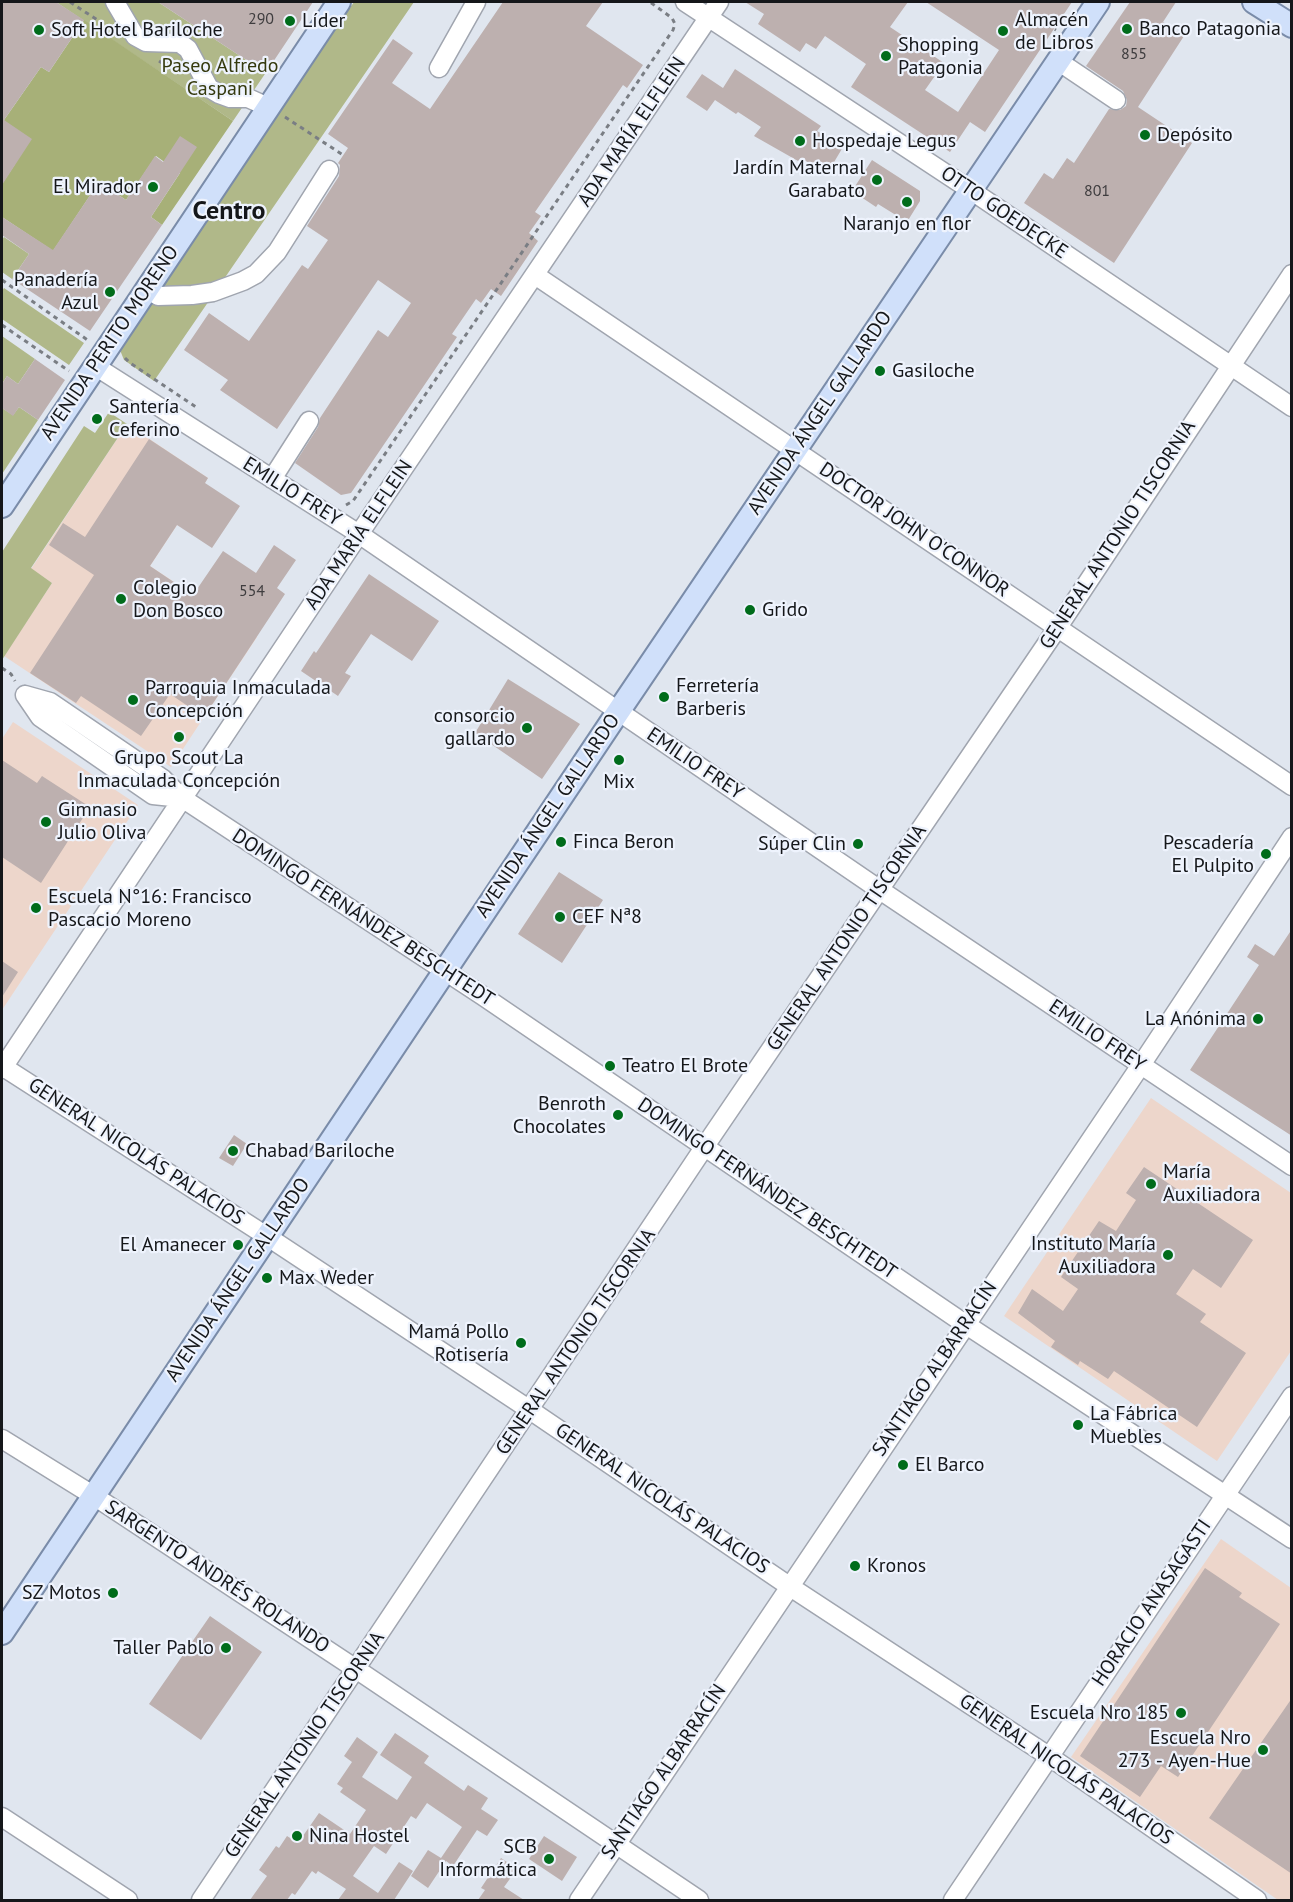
<!DOCTYPE html>
<meta charset="utf-8">
<style>
body{margin:0}
#map{position:relative;width:1293px;height:1902px;overflow:hidden;background:#e0e6ef;font-family:"PT Sans",sans-serif}
canvas{display:block}
.frame{position:absolute;inset:0;border:3px solid #15171a;pointer-events:none}
</style>
<div id="map">
<canvas width="1293" height="1902"></canvas>
<div class="frame"></div>
</div>
<script>
const g = document.querySelector('canvas').getContext('2d');
g.lineJoin = 'round';
function fill(path, color) { g.fillStyle = color; g.fill(path, 'evenodd'); }
const shape = rows => new Path2D(rows.map(r => 'M' + r).join(''));
function stroke(path, color, width, dash) { g.strokeStyle = color; g.lineWidth = width; g.lineCap = dash ? 'butt' : 'round'; g.setLineDash(dash || []); g.stroke(path); }
function label(font, color, halo, rows, align = 'center') {
  g.font = font + ' "PT Sans",sans-serif'; g.lineWidth = 4.5; g.setLineDash([]); g.textBaseline = 'middle'; g.strokeStyle = halo; g.fillStyle = color; for (const [text, x, y, turn = 0] of rows) {
    g.save(); g.translate(x, y); g.rotate((+turn || 0) * Math.PI / 180); g.textAlign = isNaN(turn) ? turn : align; if (halo) g.strokeText(text, 0, 0); g.fillText(text, 0, 0); g.restore();
  }
}
fill(shape([
 [127,424,208,478,150,566,257,637,171,767,4,656,52,583,31,569],
 [13,722,138,805,2,1010,2,739],
 [1151,1098,1291,1193,1291,1351,1217,1461,1004,1316],
 [1221,1539,1291,1588,1291,1900,1278,1900,1071,1757]
]), '#edd6cb');
fill(shape([
 [56,2,158,2,257,67,271,65,233,121],
 [354,2,414,2,154,381,124,360,120,350,121,344],
 [4,237,29,254,12,279,2,272,2,240],
 [4,288,84,343,69,365,2,319,2,291],
 [2,336,35,359,18,384,7,376,2,384],
 [19,407,38,420,2,474,2,408,13,415],
 [109,412,127,424,31,568,52,583,2,660,2,552,84,426,95,433]
]), '#b0b889');
fill(shape([
 [84,20,233,121,162,225,151,217,180,173,156,156,126,200,99,182,53,251,2,217,2,184,15,164,4,120,41,67,49,72]
]), '#a7b078');
fill(shape([
 [2,2,56,2,84,20,49,72,41,67,4,120,32,139,2,185],
 [158,2,313,2,271,65,257,67],
 [503,2,603,2,586,26,643,65,627,88,623,85,535,212,541,216,529,233,538,241,501,296,491,289,481,303,476,299,452,334,457,337,351,493,341,495,295,463,318,427,320,418,378,330,388,337,411,303,378,280,277,429,220,390,228,380,184,350,209,313,249,341,302,265,308,269,328,240,307,226,339,176,340,165,338,163,348,148,328,134,393,39,413,53,392,83,430,109],
 [745,2,908,2,890,27,944,63,925,90,958,112,999,50,926,2,1072,2,985,132,970,122,950,152,851,87,866,64,825,36,816,49,806,43,800,52,758,24,764,14],
 [1130,2,1176,2,1163,22,1184,36,1138,107,1192,143,1114,263,1024,203,1044,173,1053,179,1067,158,1074,163,1109,109,1120,110,1126,106,1127,100,1123,91,1086,66],
 [735,69,821,126,817,131,843,147,827,174,801,158,798,161,754,136,761,127,738,112,736,114,715,100,707,111,686,97,702,74,723,88],
 [180,136,197,147,151,217,162,225,90,331,12,279,29,254,2,235,2,217,53,250,99,182,126,200,155,156,163,162],
 [872,160,920,191,920,201,907,222,878,204,876,207,852,191],
 [35,359,65,380,38,420,19,407,13,416,2,408,2,384,7,376,18,384],
 [149,439,208,478,205,483,240,506,212,548,177,525,150,566,193,595,223,551,256,573,274,545,296,560,277,588,285,594,204,717,170,694,141,736,81,696,76,703,30,673,94,575,49,545,63,523,85,537],
 [369,574,439,621,412,661,371,634,345,673,351,676,338,696,301,671,314,651,316,653],
 [508,679,580,724,542,779,475,733],
 [2,760,37,783,42,776,90,807,41,883,2,857],
 [559,872,603,900,562,963,518,934],
 [1292,929,1292,1136,1190,1070,1259,965,1247,957,1255,944,1274,956],
 [2,961,18,972,2,997],
 [234,1135,247,1144,233,1166,219,1158],
 [1144,1167,1253,1240,1221,1288,1193,1269,1176,1294,1206,1314,1200,1322,1246,1353,1197,1427,1114,1371,1108,1379,1080,1361,1078,1365,1051,1347,1055,1341,1018,1313,1032,1289,1063,1311,1078,1289,1061,1277,1099,1221,1116,1231,1136,1200,1126,1193],
 [1205,1568,1242,1593,1239,1597,1280,1624,1178,1777,1161,1766,1140,1797,1080,1756],
 [210,1616,262,1652,201,1740,149,1704],
 [1292,1698,1292,1874,1209,1818],
 [395,1733,429,1756,424,1763,464,1791,468,1785,488,1798,481,1809,498,1820,487,1836,477,1830,453,1866,446,1861,428,1888,411,1876,428,1850,441,1858,462,1827,427,1803,416,1819,411,1816,386,1854,374,1846,353,1876,378,1893,399,1862,413,1871,394,1900,338,1900,346,1889,318,1871,316,1874,312,1871,295,1895,292,1893,287,1900,250,1900,267,1876,259,1870,276,1846,279,1848,287,1836,298,1843,319,1813,350,1834,366,1810,340,1792,343,1788,337,1784,352,1762,344,1756,357,1737,378,1752,362,1777,397,1800,412,1777,380,1755],
 [544,1836,577,1857,562,1881,529,1859],
 [501,1858,517,1869,504,1887,524,1900,478,1900,485,1890,481,1888]
]), '#bdb0af');
const minor = shape([
 [115,2,135,36,146,42,180,43,188,49,209,88,219,94,230,98,248,98,268,107],
 [685,2,972,191,1292,407],
 [1058,61,1116,100],
 [439,68,476,2],
 [535,275,1292,786],
 [147,289,158,296,192,295,213,292,243,281,256,274,277,252,329,170],
 [95,366,359,534,880,890,1292,1166],
 [272,479,309,421],
 [25,695,50,702,163,779,182,798,153,795,40,717,25,695],
 [182,798,483,996,965,1324,1292,1539],
 [2,1066,268,1237,530,1410,789,1586,1050,1757,1257,1900],
 [2,1069,359,534,719,2],
 [2,1439,94,1496,356,1669,699,1900],
 [2,1817,128,1900],
 [201,1900,705,1146,1058,627,1292,274],
 [579,1900,1141,1065,1292,837],
 [953,1900,1292,1396]
]);
const major = shape([
 [1254,2,1292,26],
 [2,506,339,2],
 [2,1633,618,712,1098,2]
]);
stroke(minor, '#a0a5af', 21);
stroke(major, '#7a8ca9', 26);
stroke(shape([
 [70,2,108,27],
 [1032,15,1056,30],
 [159,61,181,75],
 [285,117,343,155],
 [2,280,89,341],
 [2,325,69,371],
 [125,358,130,363,196,407],
 [346,505,353,501,673,30,675,24,672,18,650,2],
 [2,668,11,674,15,681]
]), '#7a7e84', 3, [4.5, 4.5]);
stroke(minor, '#fff', 18);
stroke(major, '#d0e0fa', 22);
for (const [x, y, r, color] of [
 [290,21,6,"#006c1b"],
 [1127,29,6,"#006c1b"],
 [39,30,6,"#006c1b"],
 [1003,31,6,"#006c1b"],
 [886,56,6,"#006c1b"],
 [1145,135,6,"#006c1b"],
 [800,141,6,"#006c1b"],
 [877,180,6,"#006c1b"],
 [153,187,6,"#006c1b"],
 [907,202,6,"#006c1b"],
 [110,292,6,"#006c1b"],
 [880,371,6,"#006c1b"],
 [97,419,6,"#006c1b"],
 [121,599,6,"#006c1b"],
 [750,610,6,"#006c1b"],
 [664,697,6,"#006c1b"],
 [133,700,6,"#006c1b"],
 [527,728,6,"#006c1b"],
 [179,737,6,"#006c1b"],
 [619,760,6,"#006c1b"],
 [46,822,6,"#006c1b"],
 [561,842,6,"#006c1b"],
 [858,844,6,"#006c1b"],
 [1266,854,6,"#006c1b"],
 [36,908,6,"#006c1b"],
 [560,917,6,"#006c1b"],
 [1258,1019,6,"#006c1b"],
 [610,1066,6,"#006c1b"],
 [618,1115,6,"#006c1b"],
 [233,1151,6,"#006c1b"],
 [1151,1184,6,"#006c1b"],
 [238,1245,6,"#006c1b"],
 [1168,1255,6,"#006c1b"],
 [267,1278,6,"#006c1b"],
 [521,1343,6,"#006c1b"],
 [1078,1425,6,"#006c1b"],
 [903,1465,6,"#006c1b"],
 [855,1566,6,"#006c1b"],
 [113,1593,6,"#006c1b"],
 [226,1648,6,"#006c1b"],
 [1181,1713,6,"#006c1b"],
 [1263,1750,6,"#006c1b"],
 [297,1836,6,"#006c1b"],
 [549,1859,6,"#006c1b"]
]) { const dot = new Path2D(); dot.arc(x, y, r, 0, 2 * Math.PI); g.fillStyle = color; g.fill(dot); stroke(dot, '#eef3fd', 2); }
label('16px', '#3f3d3f', null, [
 ["290",261,19],
 ["855",1134,54],
 ["801",1097,191],
 ["554",252,591]
]);
label('20px', '#15171a', '#eef3fd', [
 ["Almacén",1015,20],
 ["de Libros",1015,43],
 ["Líder",302,21],
 ["Banco Patagonia",1139,29],
 ["Soft Hotel Bariloche",51,30],
 ["Shopping",898,45],
 ["Patagonia",898,68],
 ["Depósito",1157,135],
 ["Hospedaje Legus",812,141],
 ["Jardín Maternal",865,168,"right"],
 ["Garabato",865,191,"right"],
 ["El Mirador",141,187,"right"],
 ["Naranjo en flor",907,224,"center"],
 ["Panadería",98,280,"right"],
 ["Azul",98,303,"right"],
 ["Gasiloche",892,371],
 ["Santería",109,407],
 ["Ceferino",109,430],
 ["Colegio",133,588],
 ["Don Bosco",133,611],
 ["Grido",762,610],
 ["Ferretería",676,686],
 ["Barberis",676,709],
 ["Parroquia Inmaculada",145,688],
 ["Concepción",145,711],
 ["consorcio",515,716,"right"],
 ["gallardo",515,739,"right"],
 ["Grupo Scout La",179,758,"center"],
 ["Inmaculada Concepción",179,781,"center"],
 ["Mix",619,782,"center"],
 ["Gimnasio",58,810],
 ["Julio Oliva",58,833],
 ["Finca Beron",573,842],
 ["Pescadería",1254,843,"right"],
 ["El Pulpito",1254,866,"right"],
 ["Súper Clin",846,844,"right"],
 ["Escuela N°16: Francisco",48,897],
 ["Pascacio Moreno",48,920],
 ["CEF Nª8",572,917],
 ["La Anónima",1246,1019,"right"],
 ["Teatro El Brote",622,1066],
 ["Benroth",606,1104,"right"],
 ["Chocolates",606,1127,"right"],
 ["Chabad Bariloche",245,1151],
 ["María",1163,1172],
 ["Auxiliadora",1163,1195],
 ["Instituto María",1156,1244,"right"],
 ["Auxiliadora",1156,1267,"right"],
 ["El Amanecer",226,1245,"right"],
 ["Max Weder",279,1278],
 ["Mamá Pollo",509,1332,"right"],
 ["Rotisería",509,1355,"right"],
 ["La Fábrica",1090,1414],
 ["Muebles",1090,1437],
 ["El Barco",915,1465],
 ["Kronos",867,1566],
 ["SZ Motos",101,1593,"right"],
 ["Taller Pablo",214,1648,"right"],
 ["Escuela Nro 185",1169,1713,"right"],
 ["Escuela Nro",1251,1738,"right"],
 ["273 - Ayen-Hue",1251,1761,"right"],
 ["Nina Hostel",309,1836],
 ["SCB",537,1847,"right"],
 ["Informática",537,1870,"right"]
], 'left');
label('20px', '#34390d', '#eef3fd', [
 ["Paseo Alfredo",220,66],
 ["Caspani",220,89]
]);
label('20px', '#15171a', '#eef3fd', [
 ["ADA MARÍA ELFLEIN",632,132,-56],
 ["OTTO GOEDECKE",1004,213,34],
 ["AVENIDA PERITO MORENO",110,343,-56],
 ["AVENIDA ÁNGEL GALLARDO",820,413,-56],
 ["EMILIO FREY",292,492,32],
 ["DOCTOR JOHN O'CONNOR",914,530,34],
 ["ADA MARÍA ELFLEIN",359,535,-56],
 ["GENERAL ANTONIO TISCORNIA",1118,535,-57],
 ["EMILIO FREY",695,764,34],
 ["AVENIDA ÁNGEL GALLARDO",548,816,-56],
 ["DOMINGO FERNÁNDEZ BESCHTEDT",363,918,33],
 ["GENERAL ANTONIO TISCORNIA",847,938,-56],
 ["EMILIO FREY",1097,1036,34],
 ["GENERAL NICOLÁS PALACIOS",136,1152,33],
 ["DOMINGO FERNÁNDEZ BESCHTEDT",767,1189,34],
 ["AVENIDA ÁNGEL GALLARDO",238,1280,-56],
 ["GENERAL ANTONIO TISCORNIA",576,1342,-56],
 ["SANTIAGO ALBARRACÍN",935,1369,-56],
 ["GENERAL NICOLÁS PALACIOS",662,1499,34],
 ["SARGENTO ANDRÉS ROLANDO",217,1577,33],
 ["HORACIO ANASAGASTI",1152,1603,-56],
 ["GENERAL ANTONIO TISCORNIA",305,1745,-56],
 ["GENERAL NICOLÁS PALACIOS",1066,1770,34],
 ["SANTIAGO ALBARRACÍN",664,1772,-56]
]);
label('bold 26px', '#15171a', '#eef3fd', [
 ["Centro",229,212]
]);
</script>
